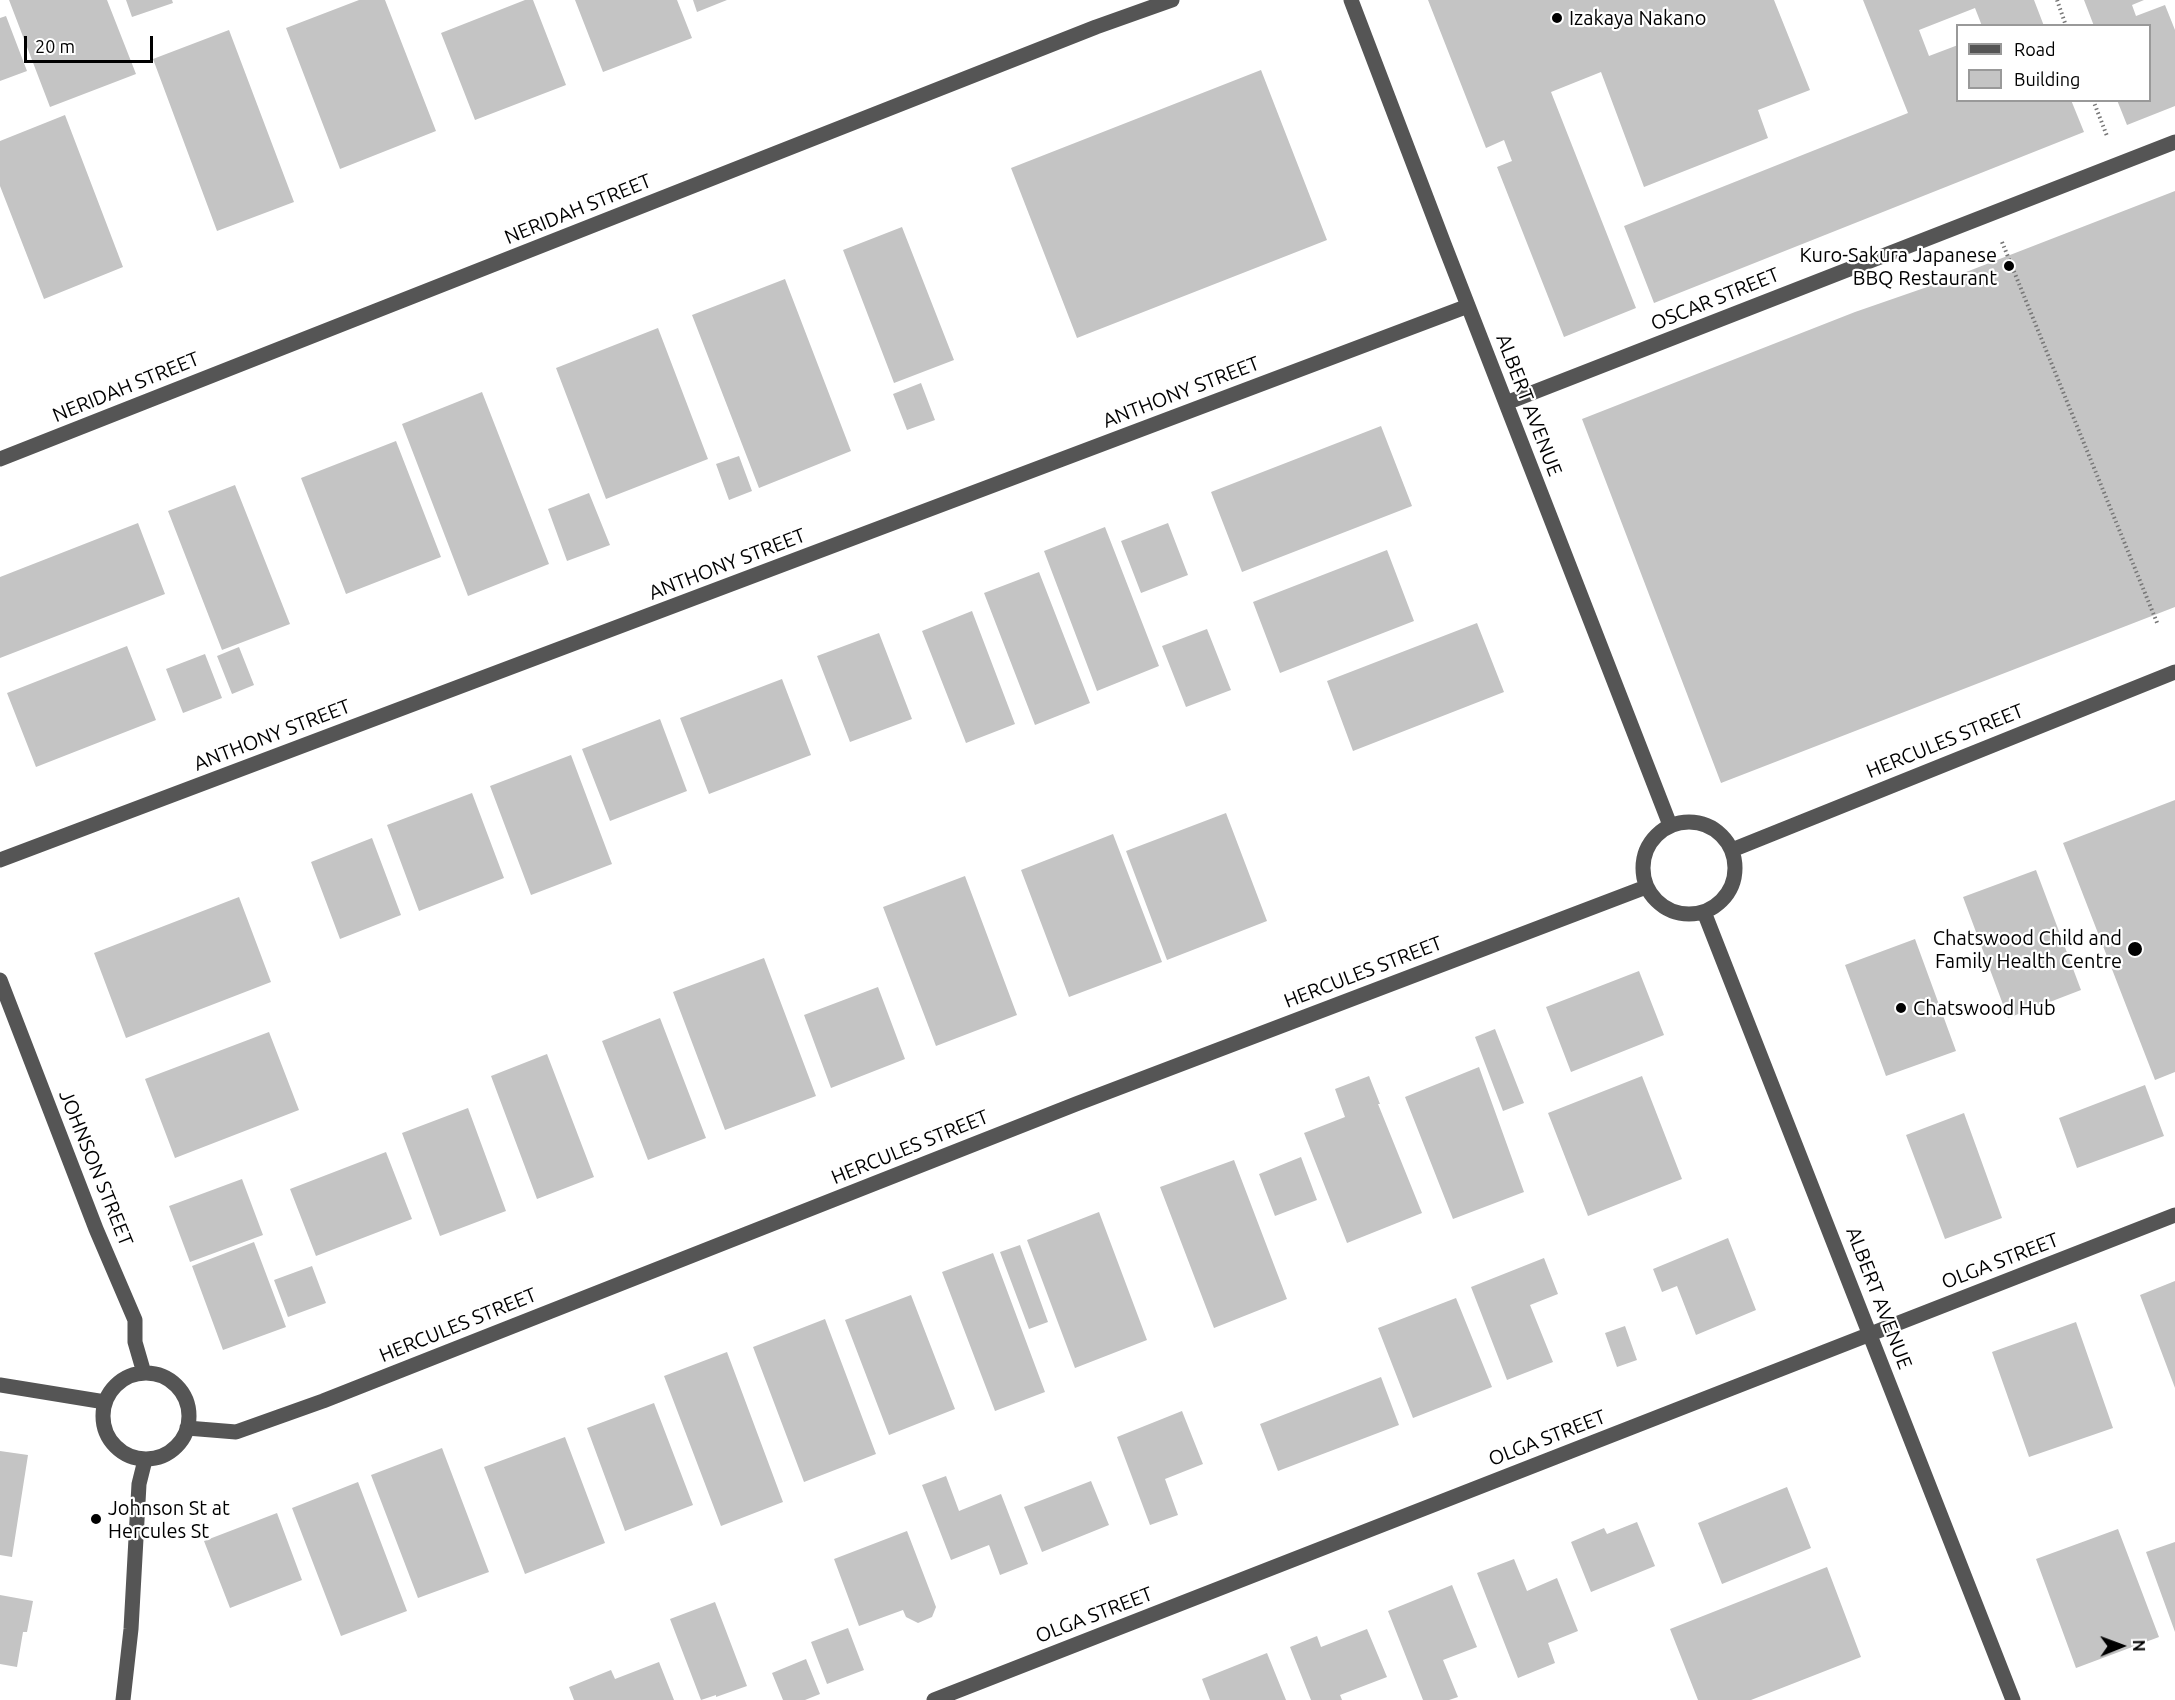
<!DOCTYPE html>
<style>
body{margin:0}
#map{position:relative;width:2175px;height:1700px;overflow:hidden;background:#fff;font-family:Ubuntu,sans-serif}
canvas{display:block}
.legend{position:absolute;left:1956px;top:24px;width:195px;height:78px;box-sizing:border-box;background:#fff;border:2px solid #999;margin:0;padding:8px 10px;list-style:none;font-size:18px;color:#000}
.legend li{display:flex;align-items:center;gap:12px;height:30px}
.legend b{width:30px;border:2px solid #999}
.north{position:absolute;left:2091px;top:1616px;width:60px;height:60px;-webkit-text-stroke:4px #fff;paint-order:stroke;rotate:89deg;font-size:16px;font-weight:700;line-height:24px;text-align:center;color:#000}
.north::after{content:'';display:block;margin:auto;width:21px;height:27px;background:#000;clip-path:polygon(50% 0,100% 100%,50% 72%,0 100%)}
.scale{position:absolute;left:24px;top:36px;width:129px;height:27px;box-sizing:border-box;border:3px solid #000;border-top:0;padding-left:8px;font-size:18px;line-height:21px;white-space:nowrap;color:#000;-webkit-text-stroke:4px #fff;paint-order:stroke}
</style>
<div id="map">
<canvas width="2175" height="1700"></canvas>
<ul class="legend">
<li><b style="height:8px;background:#555"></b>Road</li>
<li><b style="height:16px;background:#c4c4c4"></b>Building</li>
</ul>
<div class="north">N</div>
<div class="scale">20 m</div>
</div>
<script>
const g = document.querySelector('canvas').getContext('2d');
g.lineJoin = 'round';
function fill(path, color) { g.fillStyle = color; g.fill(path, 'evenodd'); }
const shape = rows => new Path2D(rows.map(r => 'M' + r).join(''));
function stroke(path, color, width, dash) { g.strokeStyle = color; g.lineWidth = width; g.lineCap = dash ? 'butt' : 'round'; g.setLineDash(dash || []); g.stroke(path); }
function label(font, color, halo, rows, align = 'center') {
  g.font = font + ' Ubuntu,sans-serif'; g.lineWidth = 4.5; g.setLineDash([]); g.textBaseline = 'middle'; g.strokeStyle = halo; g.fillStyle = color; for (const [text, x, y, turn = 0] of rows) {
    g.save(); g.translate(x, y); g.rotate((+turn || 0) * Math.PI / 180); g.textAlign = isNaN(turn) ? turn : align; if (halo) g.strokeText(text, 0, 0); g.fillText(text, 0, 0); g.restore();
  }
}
fill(shape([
 [9,0,107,0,136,74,50,107],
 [126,0,172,0,173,3,132,17],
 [359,0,385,0,436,131,340,169,286,28],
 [525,0,533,0,566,85,475,120,441,33],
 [575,0,677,0,692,38,603,72],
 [693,0,727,0,697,12],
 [1428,0,1774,0,1810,90,1758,110,1768,138,1644,187,1601,72,1551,92,1636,308,1564,337,1497,167,1512,161,1504,140,1486,148],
 [1863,0,2034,0,2044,26,1982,26,1975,8,1919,30,1929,56,1958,45,1958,100,2071,100,2084,132,1654,303,1624,226,1908,113],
 [2084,0,2144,0,2132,5,2136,16,2165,5,2175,30,2175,106,2127,125,2117,100,2150,100,2150,26,2094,26],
 [6,16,27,71,0,81,0,18],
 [229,30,294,202,217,231,153,59],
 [1261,70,1327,240,1077,338,1011,168],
 [65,115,123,267,44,299,0,186,0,141],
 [2175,191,2175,607,1721,783,1582,419,1855,312,1930,286],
 [902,227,954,360,894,383,843,250],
 [785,279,851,451,759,488,692,315],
 [658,328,708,459,606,499,556,368],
 [921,383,935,420,907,430,893,394],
 [482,392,549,564,468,596,402,424],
 [1381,426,1412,506,1242,572,1211,492],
 [396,441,441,557,346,594,301,478],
 [739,456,752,491,729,500,716,464],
 [235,485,290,624,222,650,168,511],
 [589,493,610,545,567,561,548,509],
 [138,523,165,594,0,658,0,577],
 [1168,523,1188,575,1141,593,1121,541],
 [1105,527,1159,666,1097,691,1044,551],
 [1387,550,1414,621,1280,673,1253,602],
 [1039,572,1090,703,1035,725,984,593],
 [972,611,1015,724,966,743,922,631],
 [1477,623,1504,692,1353,751,1327,681],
 [1207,629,1231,690,1186,707,1162,646],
 [879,633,912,719,850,742,817,656],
 [127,646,156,720,36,767,7,693],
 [239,647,254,685,232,694,217,656],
 [205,654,222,698,183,713,166,669],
 [782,679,811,755,709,794,680,718],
 [660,719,687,791,610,821,582,749],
 [571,755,612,864,531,895,490,786],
 [472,793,504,878,419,911,387,825],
 [2175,800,2175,1072,2155,1080,2063,843],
 [1226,813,1267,921,1167,960,1126,851],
 [1113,834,1162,962,1069,997,1021,870],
 [372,838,401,915,340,939,311,862],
 [2036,870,2081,990,2008,1018,1963,897],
 [965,876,1017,1015,936,1046,883,907],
 [239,897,271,982,126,1038,94,953],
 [1915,939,1956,1051,1886,1076,1845,965],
 [764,958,816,1096,725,1130,673,992],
 [1639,971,1664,1035,1571,1072,1546,1007],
 [878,987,905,1059,831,1088,804,1015],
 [660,1018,706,1138,648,1160,602,1041],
 [1495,1029,1524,1103,1503,1111,1475,1037],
 [269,1032,299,1110,175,1158,145,1079],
 [547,1054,594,1177,537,1199,491,1076],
 [1479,1067,1524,1192,1453,1219,1405,1097],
 [1369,1076,1380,1104,1378,1104,1422,1213,1347,1243,1304,1133,1345,1117,1335,1089],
 [1642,1076,1682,1179,1588,1216,1548,1113],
 [2145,1085,2164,1136,2077,1168,2059,1118],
 [468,1108,506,1211,440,1236,402,1133],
 [1964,1113,2002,1218,1945,1239,1906,1135],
 [386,1152,412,1219,316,1256,290,1189],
 [1301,1157,1317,1200,1275,1216,1259,1174],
 [1234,1160,1287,1299,1214,1328,1160,1187],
 [242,1179,263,1235,190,1262,169,1206],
 [1099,1212,1147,1340,1075,1368,1027,1240],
 [1728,1238,1756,1310,1696,1335,1677,1286,1662,1292,1653,1269],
 [254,1242,286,1327,223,1350,192,1266],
 [1020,1245,1048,1322,1029,1329,1000,1252],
 [993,1253,1045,1392,995,1411,942,1272],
 [1544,1258,1558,1294,1530,1305,1553,1362,1507,1380,1471,1287],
 [312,1266,326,1303,288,1317,274,1280],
 [2175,1281,2175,1388,2140,1295],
 [911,1295,955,1409,889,1435,845,1320],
 [1456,1298,1492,1387,1413,1418,1378,1328],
 [825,1319,876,1454,804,1482,753,1347],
 [2076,1322,2113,1428,2029,1457,1992,1352],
 [1625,1326,1637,1360,1617,1367,1605,1333],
 [727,1352,783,1502,721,1526,664,1376],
 [1381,1377,1399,1425,1278,1471,1260,1424],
 [654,1403,693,1505,625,1531,587,1428],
 [1182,1411,1203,1464,1165,1479,1178,1515,1150,1525,1117,1437],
 [565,1437,605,1543,525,1574,484,1467],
 [442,1448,489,1572,418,1598,371,1475],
 [0,1451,28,1455,12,1557,0,1555],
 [946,1476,959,1511,1001,1494,1028,1564,1000,1575,989,1545,951,1560,922,1485],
 [1091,1481,1109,1525,1042,1552,1024,1507],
 [358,1482,407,1611,341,1636,292,1508],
 [1787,1487,1811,1548,1722,1584,1698,1523],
 [277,1513,302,1580,230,1608,204,1541],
 [1637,1522,1655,1566,1591,1592,1571,1542,1604,1528,1607,1534],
 [2118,1529,2159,1637,2076,1668,2036,1559],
 [907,1531,936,1607,932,1617,918,1623,906,1617,903,1610,859,1626,834,1559],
 [2175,1542,2175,1632,2146,1552],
 [1514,1559,1527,1591,1557,1578,1578,1631,1548,1643,1555,1663,1518,1678,1477,1573],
 [1827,1567,1861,1657,1751,1700,1698,1700,1670,1629],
 [1452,1585,1477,1647,1443,1660,1458,1697,1449,1700,1423,1700,1388,1611],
 [0,1595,33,1601,27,1632,23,1632,17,1667,0,1664],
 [715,1602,747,1686,716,1697,716,1695,701,1700,670,1619],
 [848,1628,864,1670,827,1684,811,1642],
 [1367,1629,1387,1677,1340,1695,1342,1700,1311,1700,1290,1647,1317,1636,1321,1647],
 [1267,1653,1286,1700,1210,1700,1202,1679],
 [806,1659,820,1694,805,1700,783,1700,772,1673],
 [659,1662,674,1700,574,1700,569,1687,611,1670,615,1679]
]), '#c4c4c4');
stroke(shape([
 [2057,0,2066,26],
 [2093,100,2107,136],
 [2002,242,2158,625]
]), '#777', 4, [1.5, 3]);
stroke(shape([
 [1351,0,1444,244,1670,825],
 [1506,403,2175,142],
 [0,459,1096,27,1172,0],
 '1643 868a46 46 0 1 1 92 0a46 46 0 1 1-92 0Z',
 [1732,850,2175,672],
 [0,860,1468,306],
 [1704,912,2013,1700],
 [0,980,96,1229,135,1320,135,1342,144,1373],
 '103 1416a43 43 0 1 1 86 0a43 43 0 1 1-86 0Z',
 [0,1385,105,1402],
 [187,1428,236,1432,323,1401,1076,1104,1646,887],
 [123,1700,131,1629,139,1484,145,1460],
 [934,1700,2175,1215]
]), '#555', 15);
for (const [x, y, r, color] of [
 [1557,18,6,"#000"],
 [2009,266,6,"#000"],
 [2135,949,8,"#000"],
 [1901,1008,6,"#000"],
 [96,1519,6,"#000"]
]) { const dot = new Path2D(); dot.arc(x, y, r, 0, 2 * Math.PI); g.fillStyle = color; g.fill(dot); stroke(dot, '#fff', 2); }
label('20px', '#000', '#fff', [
 ["Izakaya Nakano",1569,18],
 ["Kuro-Sakura Japanese",1997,255,"right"],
 ["BBQ Restaurant",1997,278,"right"],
 ["Chatswood Child and",2122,938,"right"],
 ["Family Health Centre",2122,961,"right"],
 ["Chatswood Hub",1913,1008],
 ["Johnson St at",108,1508],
 ["Hercules St",108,1531]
], 'left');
label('20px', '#000', '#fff', [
 ["NERIDAH STREET",578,209,-22],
 ["OSCAR STREET",1715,299,-22],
 ["NERIDAH STREET",126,387,-22],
 ["ANTHONY STREET",1181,392,-21],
 ["ALBERT AVENUE",1529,405,69],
 ["ANTHONY STREET",727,564,-21],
 ["ANTHONY STREET",272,735,-21],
 ["HERCULES STREET",1945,741,-22],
 ["HERCULES STREET",1363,972,-21],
 ["HERCULES STREET",910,1147,-22],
 ["JOHNSON STREET",96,1168,68],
 ["OLGA STREET",2000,1261,-21],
 ["ALBERT AVENUE",1879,1298,69],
 ["HERCULES STREET",458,1325,-22],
 ["OLGA STREET",1547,1438,-21],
 ["OLGA STREET",1094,1615,-21]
]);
</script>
